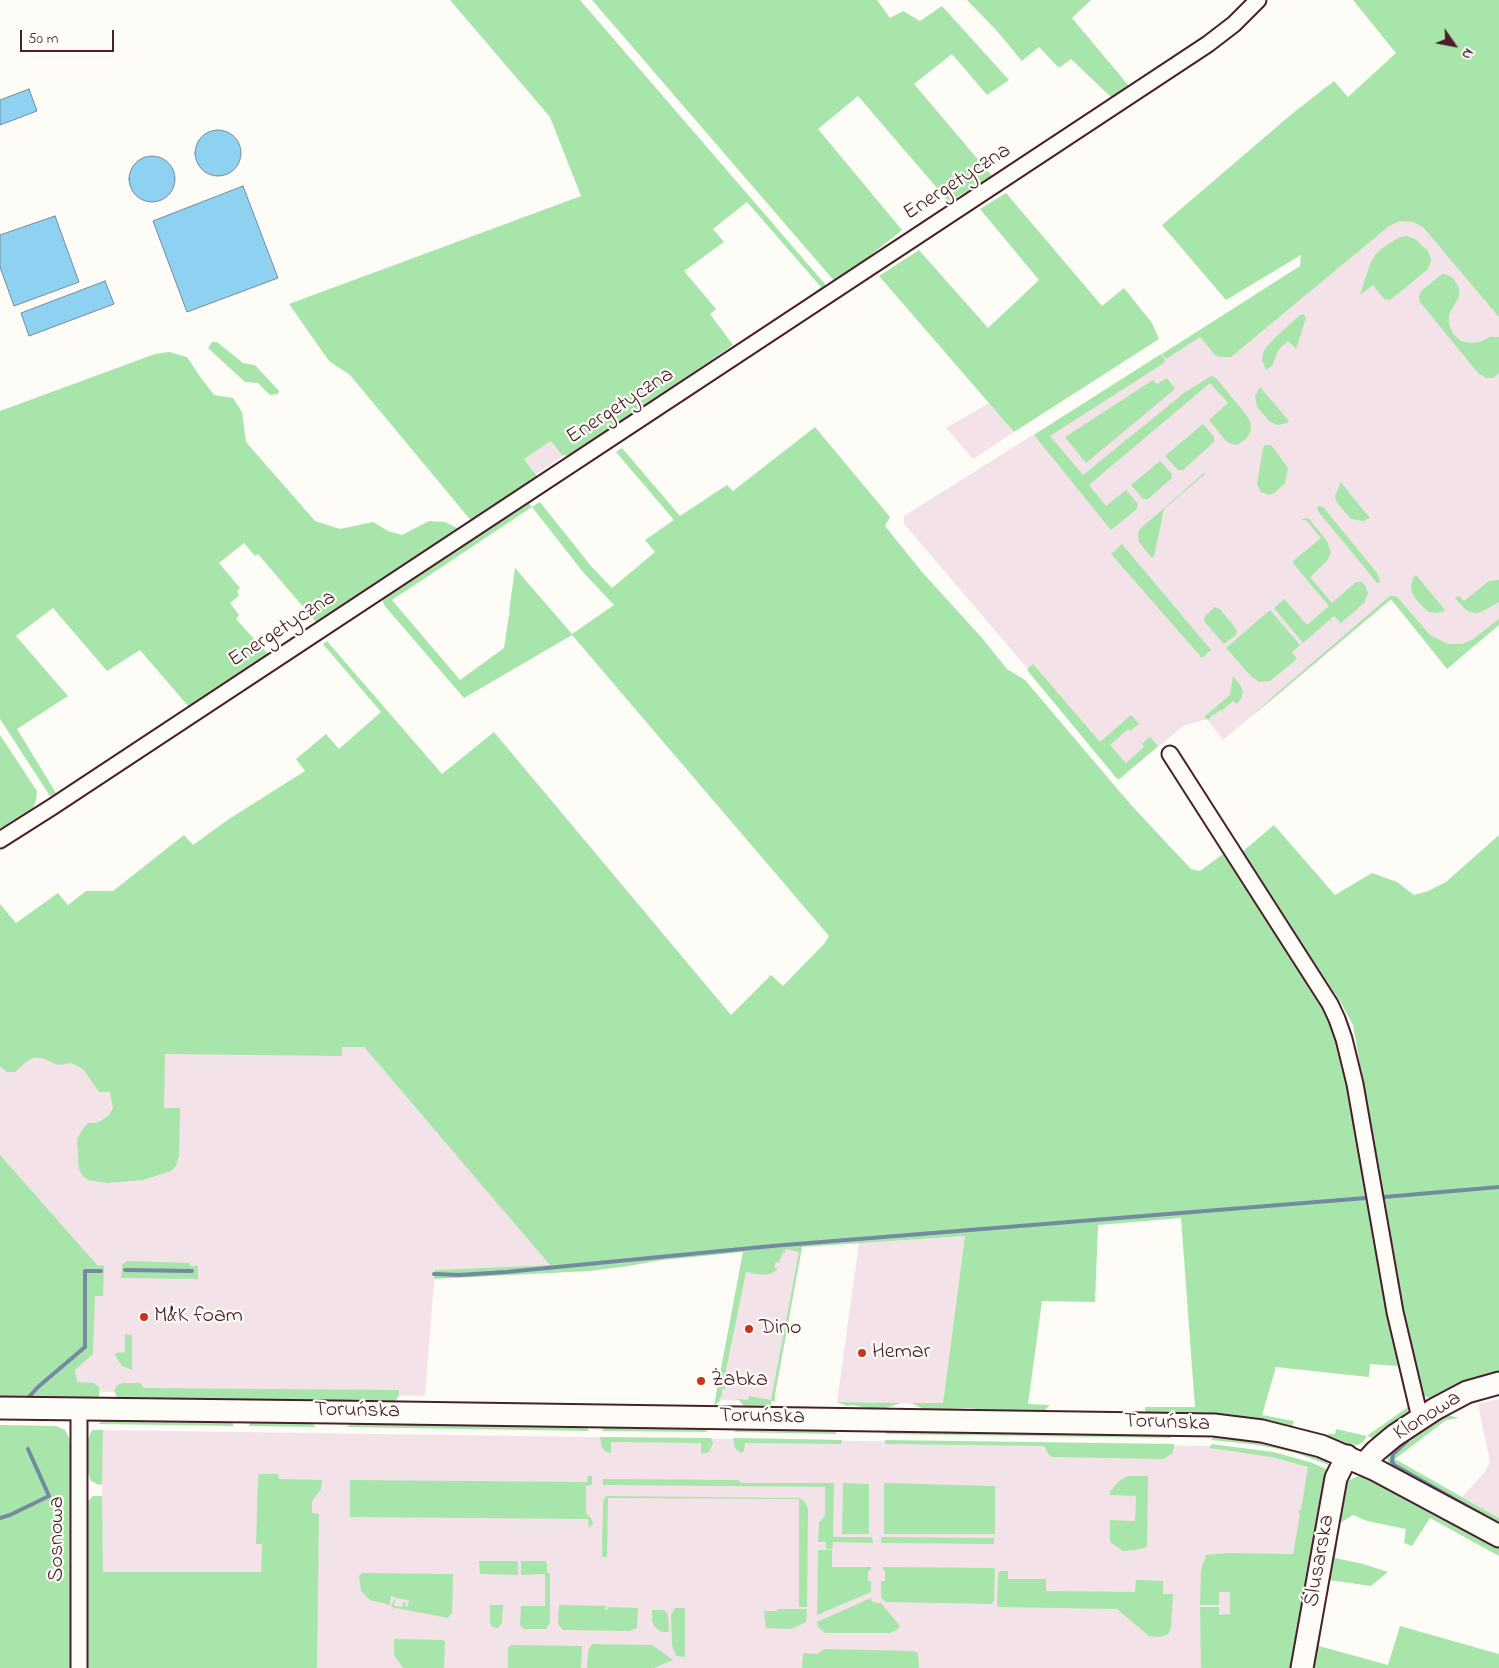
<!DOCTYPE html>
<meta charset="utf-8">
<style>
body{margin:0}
#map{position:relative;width:1499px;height:1668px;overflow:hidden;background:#fdfcf7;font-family:"Indie Flower",sans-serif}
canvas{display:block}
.north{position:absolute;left:1429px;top:20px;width:50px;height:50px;-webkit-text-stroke:4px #fdfcf7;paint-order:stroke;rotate:123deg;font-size:14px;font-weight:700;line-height:20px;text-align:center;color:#4a1f2b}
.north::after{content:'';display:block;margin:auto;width:18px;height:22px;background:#4a1f2b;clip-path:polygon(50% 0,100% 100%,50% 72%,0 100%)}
.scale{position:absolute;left:20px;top:30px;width:94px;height:22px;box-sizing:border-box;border:2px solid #4a1f2b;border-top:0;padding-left:6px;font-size:15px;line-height:18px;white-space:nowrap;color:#4a1f2b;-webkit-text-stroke:4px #fdfcf7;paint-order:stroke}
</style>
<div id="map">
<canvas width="1499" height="1668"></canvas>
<div class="north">N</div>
<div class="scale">50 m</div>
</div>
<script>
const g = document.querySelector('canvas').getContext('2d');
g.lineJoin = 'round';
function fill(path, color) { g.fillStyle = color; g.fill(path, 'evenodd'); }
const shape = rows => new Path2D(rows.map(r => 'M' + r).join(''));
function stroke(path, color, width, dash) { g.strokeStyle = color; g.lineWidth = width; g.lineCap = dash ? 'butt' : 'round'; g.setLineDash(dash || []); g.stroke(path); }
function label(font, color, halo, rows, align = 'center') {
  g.font = font + ' "Indie Flower",sans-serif'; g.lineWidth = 4.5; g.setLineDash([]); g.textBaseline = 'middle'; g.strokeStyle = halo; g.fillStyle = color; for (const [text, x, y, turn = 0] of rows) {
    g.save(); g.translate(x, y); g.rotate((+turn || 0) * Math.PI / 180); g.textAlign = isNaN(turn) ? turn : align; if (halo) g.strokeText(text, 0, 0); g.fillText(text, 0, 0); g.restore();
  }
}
fill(shape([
 [1405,201,1499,310,1499,624,1448,668,1391,600,1223,740,1207,719,1183,726,1121,778,904,524,904,516],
 [989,403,1014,432,973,459,946,428],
 [557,437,569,452,536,474,524,459],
 [0,1046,364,1047,551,1265,435,1270,425,1396,39,1391,0,1157],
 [965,1236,943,1404,837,1402,859,1243],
 [802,1247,774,1401,715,1400,743,1252],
 [1499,1399,1499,1518,1462,1497,1485,1472,1490,1462,1478,1404],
 [102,1430,1209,1446,1266,1453,1325,1469,1290,1668,148,1668,149,1572,102,1572]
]), '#f3e3e8');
fill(shape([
 [450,0,580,0,825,284,827,291,788,315,783,312,790,310,821,287,747,202,713,229,724,242,684,271,716,309,710,314,733,345,571,456,562,455,551,441,524,459,540,480,473,523,350,375,329,361,289,304,581,196,550,117],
 [592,0,877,0,890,18,903,11,920,21,942,6,1009,80,987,95,952,54,914,84,992,176,949,202,858,96,818,129,902,230,836,283],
 [967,0,1091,0,1072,18,1129,86,1112,98,1071,59,1059,68,1039,47,1022,61,997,31],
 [1353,0,1499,0,1499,317,1423,227,1413,222,1400,221,1389,226,1231,357,1221,357,1215,355,1200,337,1166,359,1162,354,1300,266,1301,255,1226,300,1162,225,1293,113,1334,81,1348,97,1396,53],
 [1006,193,1102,306,1124,288,1152,323,1159,339,1014,432,879,276,919,250,988,328,1039,280,980,209],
 [1407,236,1415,239,1428,251,1431,259,1430,265,1427,270,1389,301,1387,299,1385,300,1373,285,1360,295,1370,264,1375,255,1384,247,1398,238],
 [1442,274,1448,275,1453,278,1459,288,1459,297,1449,314,1449,324,1453,334,1461,341,1471,343,1480,342,1490,337,1499,337,1499,373,1493,378,1486,378,1478,373,1420,302,1419,297,1421,291],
 [1304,314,1306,318,1296,349,1288,341,1279,349,1272,366,1266,370,1262,360,1263,353,1267,346,1278,335,1300,315],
 [212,342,217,342,243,363,255,365,279,391,278,394,270,395,258,383,245,382,208,348],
 [169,352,187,357,201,378,214,395,233,398,242,412,246,442,315,521,340,529,373,522,388,531,402,535,429,521,445,522,461,530,316,622,258,554,255,556,244,543,219,563,240,588,237,591,239,596,230,603,239,615,236,619,269,655,189,707,140,650,107,671,53,608,16,636,68,696,17,729,56,793,50,796,0,719,0,411,155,354],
 [1161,354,1165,360,1164,363,1050,436,1083,475,1184,393,1211,376,1216,378,1247,416,1250,421,1251,431,1247,438,1237,445,1231,444,1226,441,1209,420,1228,403,1210,383,1089,485,1106,506,1126,490,1138,504,1137,509,1111,530,1034,435],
 [1167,378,1175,389,1086,463,1065,437,1153,380,1157,384],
 [1260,387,1289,421,1287,423,1278,425,1270,422,1257,407,1255,396],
 [1203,424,1214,437,1214,442,1183,470,1178,470,1165,456],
 [815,427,890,517,885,526,922,572,982,638,1007,669,1025,680,1131,805,1191,869,1200,871,1223,854,1325,1009,1336,1033,1391,1324,1409,1404,1407,1415,1376,1439,1367,1436,1363,1442,1358,1445,1339,1443,1327,1434,1335,1434,1336,1429,1367,1436,1408,1407,1398,1366,1370,1364,1369,1377,1276,1367,1262,1415,1294,1421,1293,1425,1288,1428,1208,1414,1149,1414,1145,1411,1145,1407,1195,1407,1181,1218,1098,1225,1095,1302,1042,1301,1028,1404,1050,1405,1043,1412,1027,1411,1012,1413,968,1408,926,1410,911,1403,943,1403,965,1236,802,1247,775,1394,775,1401,771,1401,771,1405,756,1409,744,1406,738,1399,748,1400,749,1396,771,1400,799,1252,786,1249,785,1253,783,1252,779,1263,776,1262,774,1267,778,1269,770,1274,761,1275,746,1272,726,1370,725,1389,722,1389,722,1395,719,1400,721,1400,714,1406,743,1252,663,1260,622,1267,589,1271,434,1279,435,1270,550,1265,364,1047,342,1047,342,1056,165,1054,164,1108,180,1108,179,1156,176,1166,171,1171,143,1180,107,1183,88,1180,83,1176,79,1170,77,1139,85,1126,89,1123,96,1123,102,1120,109,1115,113,1108,110,1092,99,1092,83,1069,71,1063,58,1065,42,1058,34,1058,27,1061,15,1072,7,1072,0,1066,0,904,16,923,58,893,68,905,86,891,113,891,184,835,193,845,229,819,305,771,296,759,326,734,339,749,381,712,323,644,327,641,442,774,494,732,731,1015,771,975,783,986,824,944,829,936,572,635,464,698,384,605,382,597,528,502,532,507,540,502,591,566,612,588,655,552,645,540,674,520,616,452,622,448,680,516,727,485,733,491],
 [532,507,583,572,614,605,572,634,515,568,509,612,510,614,509,615,504,648,460,680,392,600],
 [1265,445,1270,445,1272,446,1288,468,1285,483,1274,493,1269,495,1261,492,1257,484,1263,448],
 [1160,461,1172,474,1171,479,1148,499,1143,499,1131,485],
 [1204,473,1205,474,1164,509,1154,556,1152,558,1139,542,1138,534,1140,529],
 [1341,482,1342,484,1370,518,1363,521,1351,519,1337,503,1335,496],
 [1319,506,1323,507,1377,573,1380,581,1379,583,1377,583,1318,511,1317,508],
 [1305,518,1309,519,1327,541,1331,552,1328,560,1310,577,1332,603,1356,582,1362,582,1365,585,1368,593,1364,603,1341,623,1334,616,1303,643,1274,608,1284,599,1307,625,1329,606,1292,562,1321,538,1306,520,1301,520],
 [1122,544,1211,650,1202,658,1111,554],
 [1416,575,1445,610,1444,611,1436,613,1429,612,1424,608,1415,598,1412,592,1411,585,1413,578],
 [1499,580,1499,602,1485,610,1477,613,1470,612,1465,609,1455,598,1459,596,1464,601,1489,581],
 [1390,596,1395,596,1398,598,1430,635,1448,644,1462,644,1472,640,1499,619,1499,625,1447,669,1391,599,1250,718,1276,694],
 [1215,607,1220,609,1237,630,1236,635,1225,643,1223,643,1204,621,1205,616],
 [1270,610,1300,645,1292,652,1297,659,1270,681,1259,682,1251,676,1226,648],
 [1033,664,1100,742,1131,715,1139,724,1130,731,1128,729,1110,745,1126,763,1144,747,1142,744,1150,737,1158,746,1118,780,1027,670],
 [1233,676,1241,686,1243,691,1241,699,1237,704,1233,701,1221,711,1220,710,1214,715,1213,714,1208,720,1204,717,1230,695],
 [0,735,37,791,36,800,32,811,0,830],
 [1274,825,1335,895,1372,873,1397,882,1414,895,1428,891,1446,882,1499,835,1499,1376,1432,1399,1425,1396,1417,1385,1353,1025,1340,1001,1241,853],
 [0,1155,97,1265,104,1266,103,1296,95,1296,93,1354,75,1370,77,1382,93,1383,99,1387,99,1396,95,1401,9,1400,0,1397],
 [127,1261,190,1263,190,1266,198,1266,198,1279,121,1278,122,1265],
 [125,1334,132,1335,132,1370,122,1366,115,1355,115,1353,125,1352],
 [123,1383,140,1383,144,1388,399,1390,399,1396,398,1396,397,1399,393,1403,122,1401,117,1398,114,1390,117,1385],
 [837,1402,901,1403,883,1409,869,1409,854,1405,847,1406],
 [1440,1413,1459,1418,1446,1420,1395,1459,1499,1518,1499,1529,1389,1465,1387,1459,1389,1451],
 [106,1419,231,1421,234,1426,98,1424],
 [257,1420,303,1420,310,1422,316,1427,249,1426,250,1423],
 [354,1423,586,1426,589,1431,346,1427],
 [0,1425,56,1426,65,1430,69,1438,70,1447,70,1668,0,1668],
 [606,1425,703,1427,708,1432,602,1431],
 [739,1427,836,1427,836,1434,734,1432],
 [886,1428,1168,1435,1172,1438,886,1434],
 [92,1430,103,1430,102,1484,99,1485,91,1481,87,1470,87,1441],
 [1219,1435,1247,1437,1299,1448,1325,1459,1329,1465,1296,1453,1274,1448,1250,1444,1211,1440,1213,1437],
 [600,1437,711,1438,713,1443,709,1452,701,1454,701,1443,611,1442,611,1453,606,1452,602,1448],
 [733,1438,794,1439,842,1440,841,1444,745,1443,744,1451,741,1453,735,1448],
 [885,1440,1174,1444,1174,1447,1172,1454,1163,1459,1053,1457,1049,1455,1044,1446,885,1444],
 [1211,1444,1273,1452,1310,1462,1331,1471,1298,1668,1201,1668,1200,1607,1219,1607,1219,1615,1230,1614,1230,1592,1219,1592,1219,1605,1200,1605,1201,1570,1206,1555,1229,1553,1293,1554,1300,1514,1299,1514,1299,1510,1301,1510,1308,1467,1272,1457,1210,1448],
 [259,1474,278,1474,279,1479,322,1480,321,1489,312,1501,312,1513,319,1514,317,1668,86,1668,87,1505,88,1501,93,1496,102,1496,103,1572,261,1572,262,1544,256,1544,258,1480],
 [1360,1475,1379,1479,1499,1548,1499,1556,1430,1518,1412,1546,1404,1543,1406,1529,1367,1521,1353,1515,1337,1525,1334,1545,1337,1545,1335,1558,1363,1564,1388,1572,1371,1586,1329,1580,1319,1646,1388,1665,1400,1626,1499,1654,1499,1668,1307,1668,1340,1491,1346,1482],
 [588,1476,592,1476,592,1485,586,1486,586,1513,591,1518,593,1524,589,1528,588,1519,350,1517,350,1480,587,1482],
 [1128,1476,1148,1476,1147,1547,1135,1550,1123,1551,1110,1542,1110,1520,1135,1521,1136,1496,1110,1495,1110,1492,1119,1481],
 [603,1479,738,1480,741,1483,834,1483,833,1537,872,1537,873,1543,833,1542,832,1549,826,1549,826,1542,818,1542,819,1523,825,1515,825,1487,608,1485,603,1485],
 [843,1483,869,1484,869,1534,842,1534],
 [884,1483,995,1486,995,1534,884,1534],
 [607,1496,799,1498,805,1502,808,1509,807,1607,799,1607,799,1499,608,1498,607,1557,602,1557,603,1503,605,1497],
 [881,1537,994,1538,994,1544,881,1543],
 [818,1550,832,1550,832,1567,871,1567,871,1570,868,1571,868,1581,871,1581,871,1592,817,1615],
 [479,1561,518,1561,518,1575,480,1574],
 [521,1561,545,1561,547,1563,547,1572,550,1574,550,1623,546,1629,524,1629,520,1625,521,1606,545,1606,545,1574,521,1575],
 [883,1567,995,1568,994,1601,992,1604,886,1602,881,1598,881,1581,885,1581,885,1571,883,1570],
 [1000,1571,1008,1571,1008,1579,1046,1579,1046,1591,1135,1592,1136,1580,1163,1581,1163,1594,1173,1594,1171,1628,1168,1634,1160,1637,1149,1636,1117,1609,998,1607,997,1602,998,1574],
 [362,1573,453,1574,452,1613,448,1618,391,1607,394,1599,395,1600,394,1606,402,1607,403,1602,406,1602,405,1606,407,1607,409,1600,396,1598,393,1596,391,1596,390,1605,370,1600,361,1591,359,1576],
 [871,1598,872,1602,881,1603,900,1626,897,1630,890,1633,825,1633,818,1627,817,1622],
 [490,1605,503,1605,502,1623,498,1628,493,1627,490,1624],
 [559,1605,607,1606,605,1608,606,1611,609,1607,638,1608,637,1628,629,1631,563,1630,558,1624],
 [675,1608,685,1608,685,1657,676,1656,672,1645,671,1615],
 [778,1609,807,1609,806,1622,791,1629,766,1628,764,1611,777,1611],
 [652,1610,664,1610,668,1615,669,1632,661,1632,654,1626,652,1621],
 [394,1639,443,1640,445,1642,444,1668,403,1668,394,1655],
 [592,1644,652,1645,673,1660,654,1668,587,1668,588,1651],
 [512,1645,582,1646,581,1668,508,1668,508,1647],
 [825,1649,913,1651,918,1653,919,1668,802,1668,803,1653,817,1654]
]), '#a7e5ab');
const water = shape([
 [29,89,37,111,0,125,0,100,29,89],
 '195 153a23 23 0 1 1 46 0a23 23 0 1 1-46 0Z',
 '129 179a23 23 0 1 1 46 0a23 23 0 1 1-46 0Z',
 [243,186,278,278,187,312,153,221,243,186],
 [55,216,79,282,14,306,0,267,0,235,55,216],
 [105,281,114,304,29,336,21,313,105,281]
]);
fill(water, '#8fd1f0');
stroke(water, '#738aa1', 1);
stroke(shape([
 [1384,1197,1499,1187],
 [125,1270,192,1271],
 [434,1274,459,1275,506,1272,772,1246,1366,1198],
 [28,1398,38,1387,85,1347,85,1271,101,1271],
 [1407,1441,1393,1454,1392,1461,1394,1465,1484,1516],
 [0,1518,10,1515,49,1496,28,1449]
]), '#738aa1', 4);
const street = shape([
 [1170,754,1330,1004,1337,1019,1344,1039,1355,1084,1395,1312,1420,1418],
 [0,840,52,807,1208,44,1234,24,1258,0],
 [79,1410,79,1668]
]);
const secondary = shape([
 [0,1408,334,1412,1214,1425,1262,1431,1321,1446,1374,1469,1499,1536],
 [1364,1464,1376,1451,1394,1436,1435,1409,1467,1392,1499,1383],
 [1302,1668,1336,1478,1347,1456]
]);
stroke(street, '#4a1f2b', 19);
stroke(secondary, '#4a1f2b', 25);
stroke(street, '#fdfcf7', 15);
stroke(secondary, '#fdfcf7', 21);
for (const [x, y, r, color] of [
 [144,1317,5,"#c8321e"],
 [749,1329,5,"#c8321e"],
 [862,1353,5,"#c8321e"],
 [701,1381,5,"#c8321e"]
]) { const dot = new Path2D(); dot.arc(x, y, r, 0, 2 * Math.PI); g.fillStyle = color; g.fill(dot); stroke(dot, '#fdfcf7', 2); }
label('22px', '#4a1f2b', '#fdfcf7', [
 ["Energetyczna",958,183,-33],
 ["Energetyczna",621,407,-33],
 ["Energetyczna",283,630,-33],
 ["Toruńska",357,1412,1],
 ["Klonowa",1428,1417,-32],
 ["Toruńska",762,1418,1],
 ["Toruńska",1167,1424,2],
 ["Sosnowa",58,1539,-90],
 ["Ślusarska",1321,1561,-80]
]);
label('22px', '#4a1f2b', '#fdfcf7', [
 ["M&K foam",154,1317],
 ["Dino",759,1329],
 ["Hemar",872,1353],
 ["Żabka",711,1381]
], 'left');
</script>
